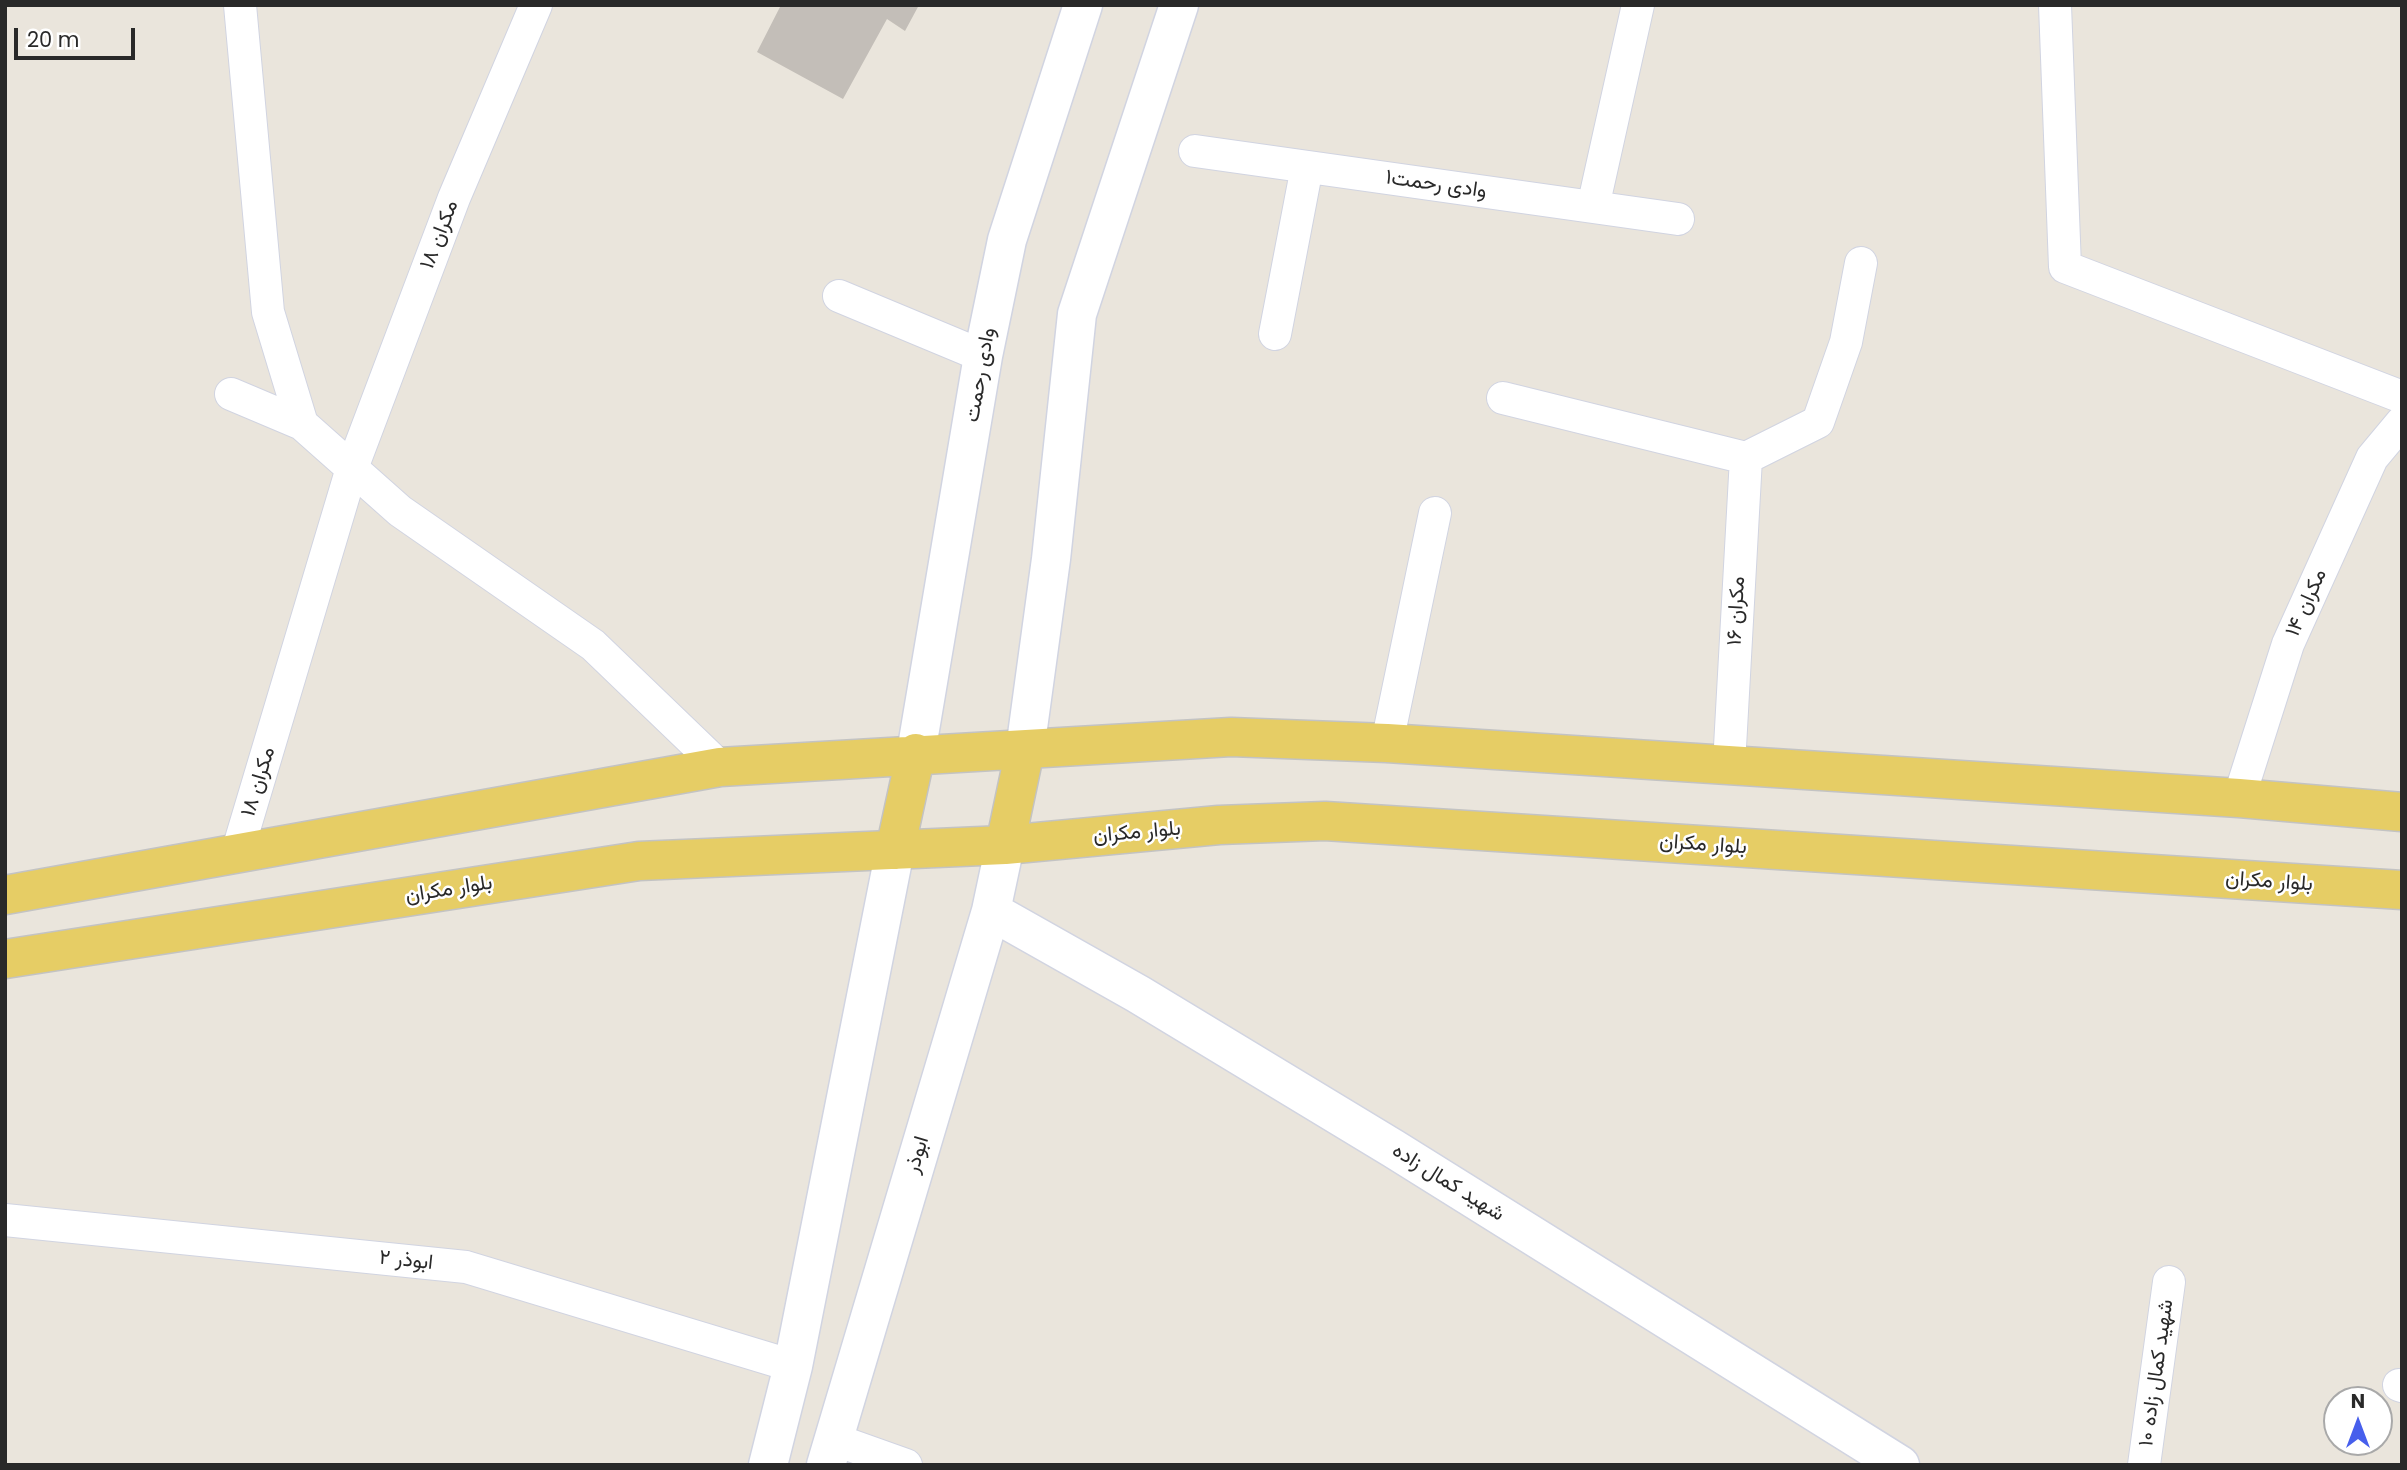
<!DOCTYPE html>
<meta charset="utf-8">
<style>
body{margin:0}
#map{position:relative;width:2407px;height:1470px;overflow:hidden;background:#eae5dc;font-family:Poppins,sans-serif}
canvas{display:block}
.frame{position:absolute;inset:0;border:7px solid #292929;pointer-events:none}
.north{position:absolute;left:2323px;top:1386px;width:70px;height:70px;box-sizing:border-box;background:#fff;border:2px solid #a9a9a9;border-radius:50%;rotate:0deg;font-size:19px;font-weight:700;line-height:28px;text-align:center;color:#292929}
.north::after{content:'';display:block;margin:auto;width:24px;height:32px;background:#475fec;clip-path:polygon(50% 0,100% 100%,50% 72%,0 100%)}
.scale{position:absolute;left:14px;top:28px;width:121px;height:32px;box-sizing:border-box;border:4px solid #292929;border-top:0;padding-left:9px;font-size:21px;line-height:24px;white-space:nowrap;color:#292929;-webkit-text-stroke:5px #fff;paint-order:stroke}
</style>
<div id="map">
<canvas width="2407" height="1470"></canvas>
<div class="frame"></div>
<div class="north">N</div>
<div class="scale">20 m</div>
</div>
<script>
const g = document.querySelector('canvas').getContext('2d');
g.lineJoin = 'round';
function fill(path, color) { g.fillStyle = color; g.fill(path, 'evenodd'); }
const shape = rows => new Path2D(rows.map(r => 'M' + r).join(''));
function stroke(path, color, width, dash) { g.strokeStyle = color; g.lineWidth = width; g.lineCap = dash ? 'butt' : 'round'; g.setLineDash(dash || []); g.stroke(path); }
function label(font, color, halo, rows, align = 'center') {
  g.font = font + ' Poppins,Vazirmatn,sans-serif'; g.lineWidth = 5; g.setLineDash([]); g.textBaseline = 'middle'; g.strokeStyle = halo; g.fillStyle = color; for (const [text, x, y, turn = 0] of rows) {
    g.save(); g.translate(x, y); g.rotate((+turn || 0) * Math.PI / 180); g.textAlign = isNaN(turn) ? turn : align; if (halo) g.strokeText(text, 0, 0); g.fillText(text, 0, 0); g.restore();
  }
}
fill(shape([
 [781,5,919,5,905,31,887,19,843,99,757,52]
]), '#c3beb8');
const street = shape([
 [240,5,268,312,302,424,400,511,593,645,720,767],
 [2055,5,2065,267,2402,397],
 [1195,151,1678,219],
 [1593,207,1638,5],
 [839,296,983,356],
 [1275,334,1307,167],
 [231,394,302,424],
 [1503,398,1746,458,1818,422,1846,342,1861,263],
 [1387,743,1435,513],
 [1729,765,1746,458],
 [2239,798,2288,644,2372,458,2402,422],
 [237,853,352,468,454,198,536,5],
 [5,1220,466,1267,793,1366],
 [2399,1385,2402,1386],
 [833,1439,906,1465],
 [2144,1465,2169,1282]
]);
const secondary = shape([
 [1025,750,1051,559,1077,314,1179,5],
 [916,753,983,356,1007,240,1083,5],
 [991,911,1138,994,1394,1149,1900,1465],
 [768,1465,793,1366,895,850],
 [826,1465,991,911,1005,845]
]);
const primary = shape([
 [1005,845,1025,750],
 [895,850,916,753],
 [5,895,720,767,1231,737,1387,743,2239,798,2402,812],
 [5,959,639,861,1005,845,1219,825,1325,821,2402,890]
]);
stroke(street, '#d1d4e1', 34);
stroke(secondary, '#d1d4e1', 41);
stroke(primary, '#c3c3c3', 41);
stroke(street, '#fff', 32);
stroke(secondary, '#fff', 38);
stroke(primary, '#e6cd65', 38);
label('21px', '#292929', '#fff', [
 ["وادی رحمت۱",1436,185,8],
 ["مکران ۱۸",440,235,-69],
 ["وادی رحمت",981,375,-80],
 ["مکران ۱۴",2307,603,-66],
 ["مکران ۱۶",1737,611,-87],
 ["مکران ۱۸",259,782,-73],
 ["بلوار مکران",1137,833,-5],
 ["بلوار مکران",1703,845,4],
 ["بلوار مکران",2269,882,4],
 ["بلوار مکران",449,890,-9],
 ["ابوذر",918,1155,-73],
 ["شهید کمال زاده",1448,1183,32],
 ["ابوذر ۲",406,1261,6],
 ["شهید کمال زاده ۱۰",2157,1373,-82]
]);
</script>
